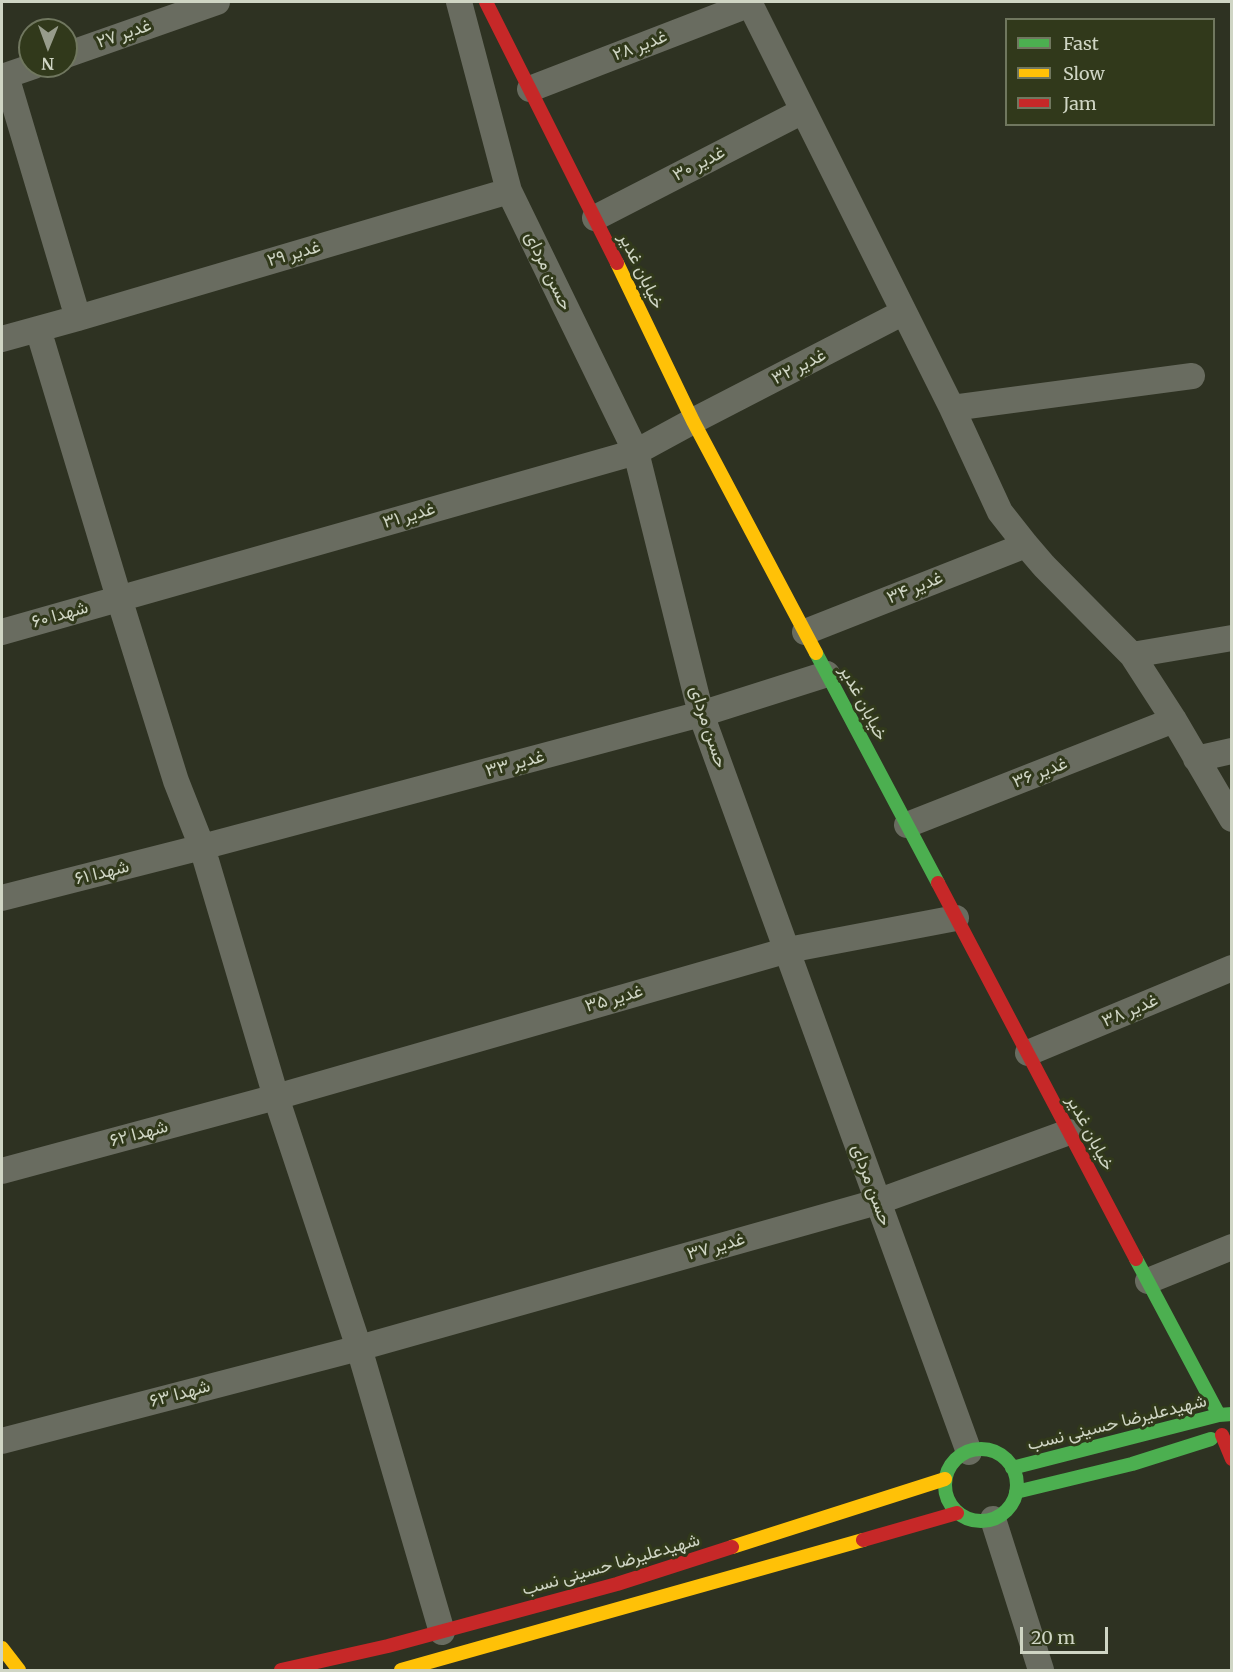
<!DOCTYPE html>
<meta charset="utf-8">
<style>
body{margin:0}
#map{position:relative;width:1233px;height:1672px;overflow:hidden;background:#2e3222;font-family:Merriweather,serif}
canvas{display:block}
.frame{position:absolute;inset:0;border:3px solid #cfd5c4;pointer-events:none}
.legend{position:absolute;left:1005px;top:18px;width:210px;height:108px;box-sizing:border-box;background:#31391b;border:2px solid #70775f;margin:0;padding:8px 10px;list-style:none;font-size:18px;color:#cfd5c4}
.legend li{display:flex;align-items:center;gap:12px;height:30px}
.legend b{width:30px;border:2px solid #70775f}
.north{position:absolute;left:18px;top:18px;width:60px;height:60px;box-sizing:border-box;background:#31391b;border:2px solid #70775f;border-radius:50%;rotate:181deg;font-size:16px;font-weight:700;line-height:24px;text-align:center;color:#cfd5c4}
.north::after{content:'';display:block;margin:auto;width:21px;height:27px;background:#979c8b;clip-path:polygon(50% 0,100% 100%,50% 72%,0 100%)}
.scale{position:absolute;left:1020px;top:1627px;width:88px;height:27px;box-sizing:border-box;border:3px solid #cfd5c4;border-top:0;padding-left:8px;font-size:18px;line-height:21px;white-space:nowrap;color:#cfd5c4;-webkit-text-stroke:4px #31391b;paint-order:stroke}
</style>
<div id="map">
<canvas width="1233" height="1672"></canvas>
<div class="frame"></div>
<ul class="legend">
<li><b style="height:8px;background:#4caf50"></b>Fast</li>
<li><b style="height:8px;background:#ffc107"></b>Slow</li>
<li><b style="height:8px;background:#c62828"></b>Jam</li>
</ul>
<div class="north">N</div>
<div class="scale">20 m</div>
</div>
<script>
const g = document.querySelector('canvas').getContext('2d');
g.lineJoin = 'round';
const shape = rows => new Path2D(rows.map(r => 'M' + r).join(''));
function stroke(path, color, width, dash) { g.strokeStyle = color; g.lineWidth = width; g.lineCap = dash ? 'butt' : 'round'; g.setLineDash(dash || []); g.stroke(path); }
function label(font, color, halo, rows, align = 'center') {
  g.font = font + ' Merriweather,Vazirmatn,serif'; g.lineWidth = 6; g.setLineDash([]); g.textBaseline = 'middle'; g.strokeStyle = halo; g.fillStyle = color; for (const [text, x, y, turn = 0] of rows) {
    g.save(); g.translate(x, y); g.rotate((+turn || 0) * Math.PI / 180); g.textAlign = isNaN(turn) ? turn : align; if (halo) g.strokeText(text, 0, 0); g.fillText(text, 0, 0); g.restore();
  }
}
stroke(shape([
 [459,2,509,191,636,452,701,714,969,1452],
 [66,55,217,2],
 [6,76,78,318],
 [2,77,34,66],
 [530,89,750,4,952,408,1000,512,1026,545,1044,566,1132,655,1174,720,1232,819],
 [595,218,803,111],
 [38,329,119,598,176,781,202,847,276,1097,359,1348,442,1632],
 [2,339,78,318,509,191],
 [952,408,1192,376],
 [2,632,636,452,693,421,904,312],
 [805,632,1026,545],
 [1132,655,1232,638],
 [1196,759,1232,751],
 [907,825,1174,720],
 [2,898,202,847,701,714,827,674],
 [1028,1053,1232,968],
 [2,1171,276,1097,788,950,956,918],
 [1148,1281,1232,1247],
 [2,1441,359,1348,877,1202,1069,1132],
 [993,1519,1041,1670]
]), '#696c60', 26);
stroke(shape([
 [816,653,938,883],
 [1136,1259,1219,1415],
 '945 1485a36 36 0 1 1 72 0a36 36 0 1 1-72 0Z',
 [1012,1468,1219,1415,1232,1414],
 [1016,1492,1132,1464,1211,1439]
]), '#4caf50', 14);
stroke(shape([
 [617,263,693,421,816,653],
 [732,1547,945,1479],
 [2,1648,19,1670],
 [401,1670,863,1540]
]), '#ffc107', 14);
stroke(shape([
 [486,2,617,263],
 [938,883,1136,1259],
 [1222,1435,1232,1459],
 [863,1540,957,1513],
 [281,1670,388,1646,617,1584,732,1547]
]), '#c62828', 14);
label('18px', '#cfd5c4', '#31391b', [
 ["غدیر ۲۷",124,34,-19],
 ["غدیر ۲۸",640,46,-21],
 ["غدیر ۳۰",699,164,-27],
 ["غدیر ۲۹",294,254,-16],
 ["حسن مردای",548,271,64],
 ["خیابان غدیر",641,271,64],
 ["غدیر ۳۲",799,367,-27],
 ["غدیر ۳۱",409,516,-16],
 ["غدیر ۳۴",915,588,-22],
 ["شهدا ۶۰",60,615,-16],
 ["خیابان غدیر",863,703,62],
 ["حسن مردای",708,727,72],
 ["غدیر ۳۳",515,764,-15],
 ["غدیر ۳۶",1040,773,-21],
 ["شهدا ۶۱",102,873,-14],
 ["غدیر ۳۵",614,999,-16],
 ["غدیر ۳۸",1130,1011,-23],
 ["خیابان غدیر",1090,1133,62],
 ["شهدا ۶۲",139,1134,-15],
 ["حسن مردای",871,1185,70],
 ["غدیر ۳۷",716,1247,-16],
 ["شهدا ۶۳",180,1394,-15],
 ["شهیدعلیرضا حسینی نسب",1117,1423,-14],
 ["شهیدعلیرضا حسینی نسب",611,1565,-16]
]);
</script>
